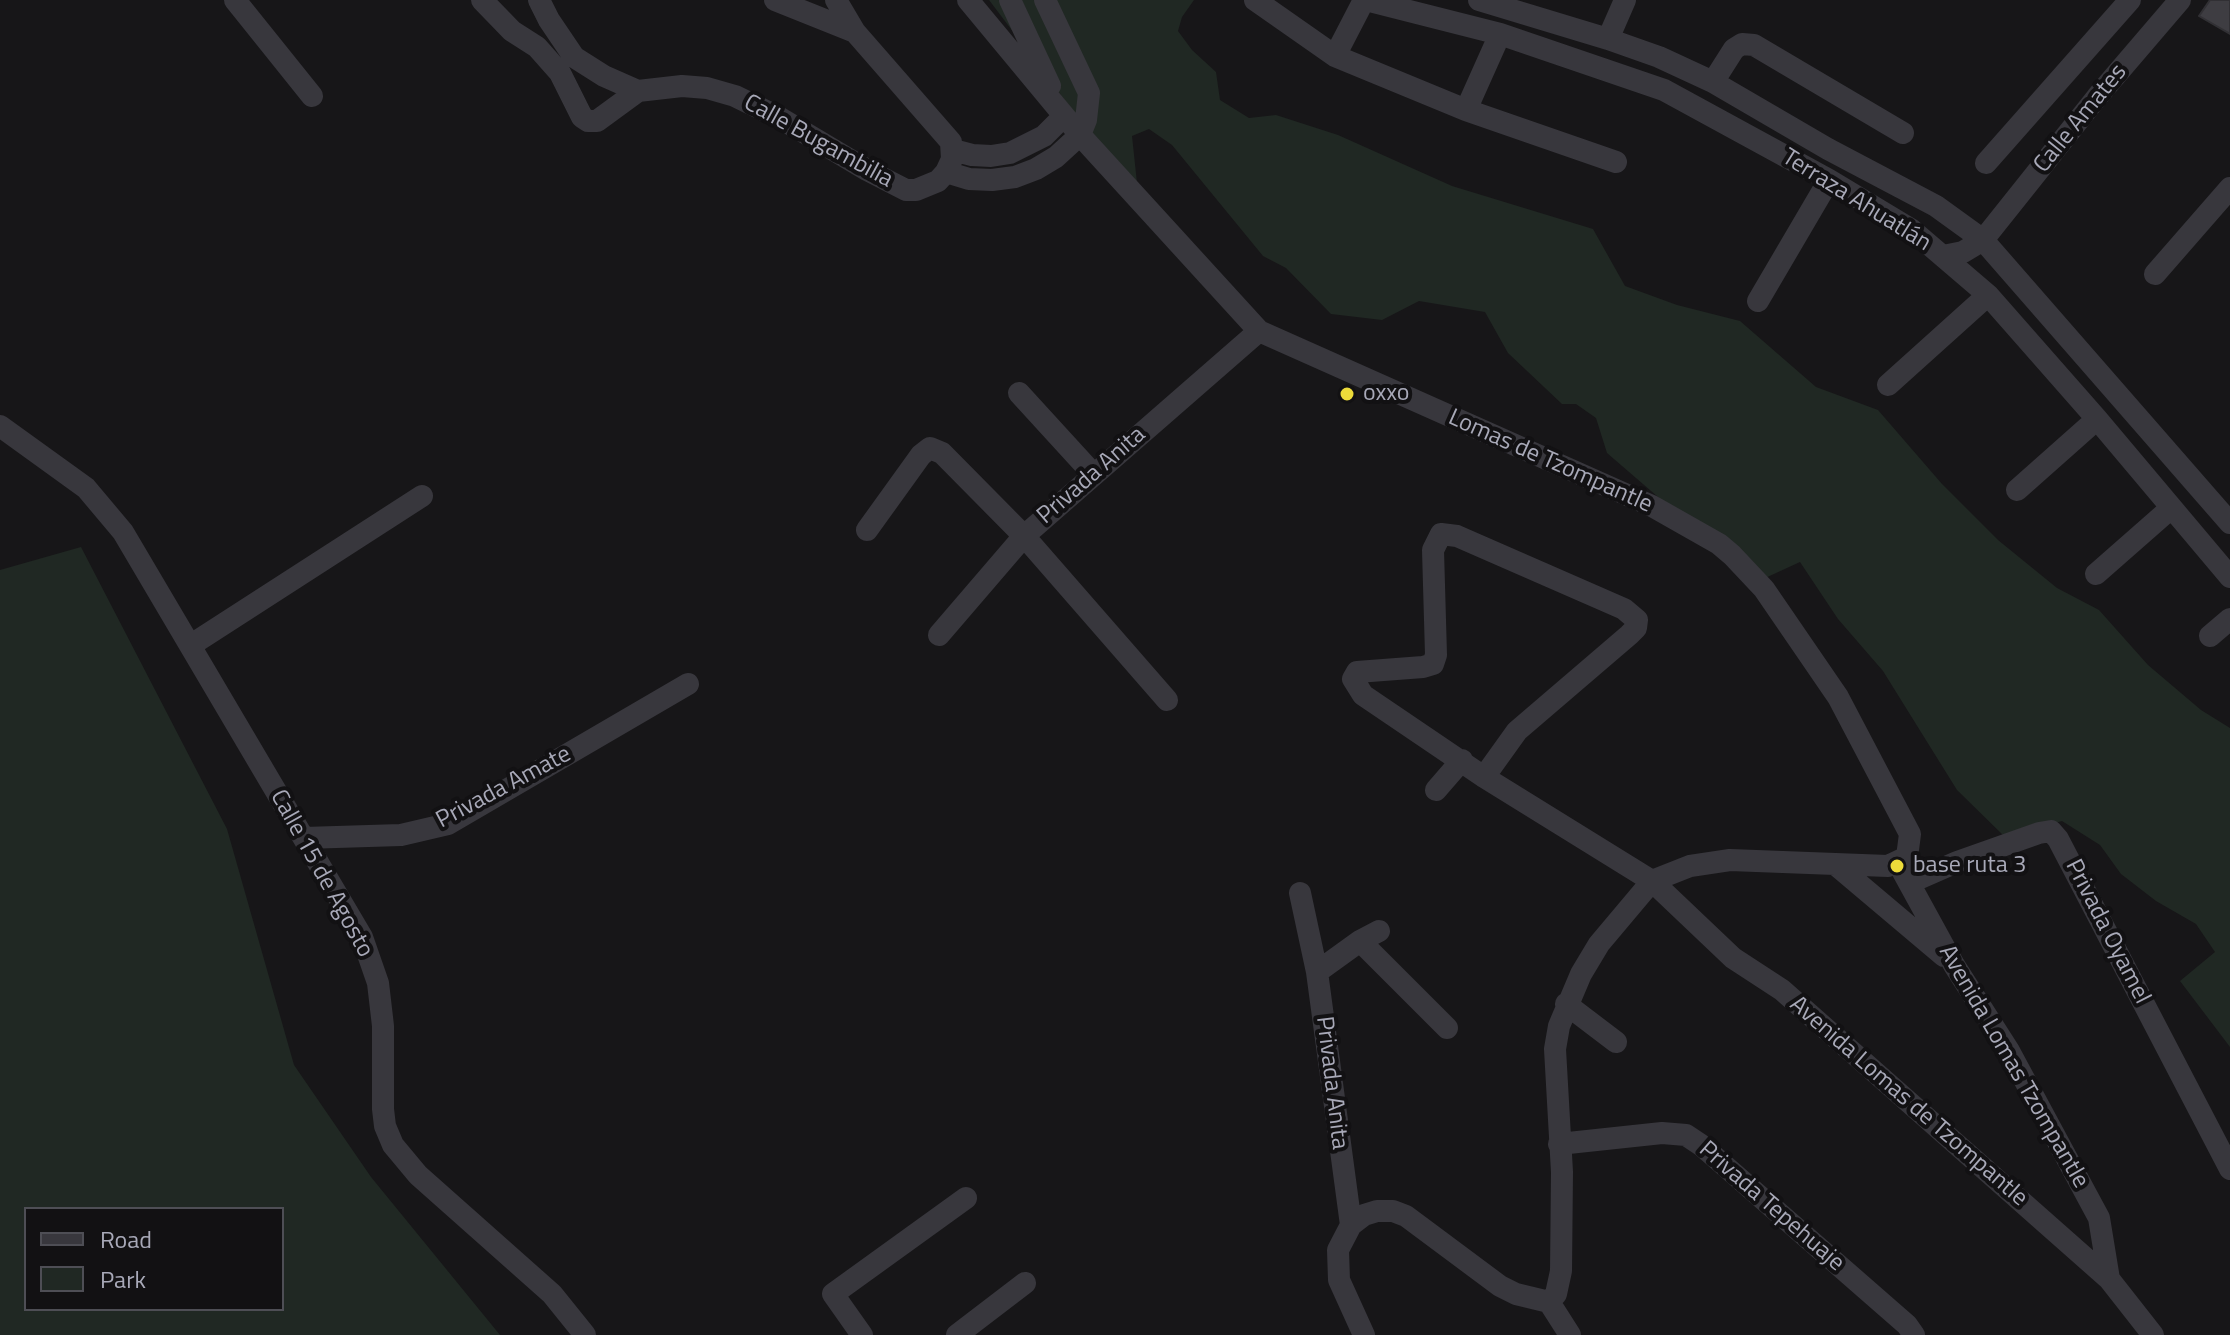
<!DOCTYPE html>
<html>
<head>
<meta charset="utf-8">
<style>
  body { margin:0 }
  #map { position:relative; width:2230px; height:1335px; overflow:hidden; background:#171618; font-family:"Titillium Web",sans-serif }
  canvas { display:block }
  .legend { position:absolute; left:24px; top:1207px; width:260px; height:104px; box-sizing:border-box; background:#121113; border:2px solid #4e4e55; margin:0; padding:10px 14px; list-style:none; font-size:24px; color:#a8a9b8 }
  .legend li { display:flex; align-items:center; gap:16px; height:40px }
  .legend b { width:40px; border:2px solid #4e4e55 }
</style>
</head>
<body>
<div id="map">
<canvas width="2230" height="1335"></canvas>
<ul class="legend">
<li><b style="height:10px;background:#38373d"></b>Road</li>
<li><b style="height:22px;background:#202823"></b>Park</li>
</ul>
</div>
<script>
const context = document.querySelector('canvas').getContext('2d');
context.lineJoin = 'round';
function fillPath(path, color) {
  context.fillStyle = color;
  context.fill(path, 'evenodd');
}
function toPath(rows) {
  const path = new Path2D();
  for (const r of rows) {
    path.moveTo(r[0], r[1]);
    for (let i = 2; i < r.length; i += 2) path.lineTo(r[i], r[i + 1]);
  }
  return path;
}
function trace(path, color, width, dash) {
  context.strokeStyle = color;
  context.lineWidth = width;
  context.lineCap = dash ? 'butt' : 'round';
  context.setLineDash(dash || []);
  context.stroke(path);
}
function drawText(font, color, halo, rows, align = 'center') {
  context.font = font + ' "Titillium Web",sans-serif';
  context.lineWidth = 8;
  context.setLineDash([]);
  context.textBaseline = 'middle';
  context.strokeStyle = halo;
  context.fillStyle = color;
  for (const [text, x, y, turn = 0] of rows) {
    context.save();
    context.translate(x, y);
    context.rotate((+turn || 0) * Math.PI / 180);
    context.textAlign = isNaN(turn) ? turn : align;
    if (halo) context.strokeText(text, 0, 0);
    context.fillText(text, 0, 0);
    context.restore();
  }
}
fillPath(toPath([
  [989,0,1194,0,1182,17,1178,31,1192,50,1216,72,1220,100,1249,118,1276,115,1338,135,1452,186,1593,229,1625,286,1677,305,1740,321,1816,387,1878,410,1942,484,1998,540,2057,588,2099,610,2148,665,2201,710,2230,728,2230,1047,2180,981,2215,952,2196,924,2156,901,2121,874,2100,845,2062,821,2005,837,1957,790,1883,671,1838,619,1800,562,1763,579,1665,503,1607,453,1596,418,1576,404,1562,404,1508,353,1485,312,1419,301,1382,320,1331,314,1286,268,1263,256,1172,145,1149,129,1132,136,1137,183,1108,157],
  [81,547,227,829,294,1065,371,1177,500,1335,0,1335,0,570],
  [282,1209,282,1309,26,1309,26,1209]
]), '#202823');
const building = toPath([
  [2210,0,2230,0,2230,34,2199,16,2210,0]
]);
fillPath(building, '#3e3d42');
trace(building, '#313034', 2);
trace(toPath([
  [235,0,312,96],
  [482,0,512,31,537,47,560,73,582,117,588,121,597,121,638,91,682,86,707,88,735,96,780,118,867,170,906,190,916,190,938,181,946,172,952,159,951,142,855,32,775,0],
  [539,0,549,20,574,57,604,76,638,91],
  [836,0,855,32],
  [968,0,1080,135,1259,331,1652,506,1719,544,1732,555,1764,589,1838,697,1910,834,1907,857,1888,866,1730,860,1690,866,1652,881,1599,944,1581,974,1559,1026,1555,1049,1562,1172,1561,1271,1556,1294,1549,1302,1516,1294,1500,1286,1406,1216,1393,1211,1377,1211,1364,1215,1351,1225,1338,1250,1339,1280,1364,1335],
  [1010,0,1050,86],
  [1255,0,1335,56,1466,110,1616,162],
  [1366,0,1500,34,1664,90,1829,180,1912,230,1988,295,2097,419,2230,577],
  [1479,0,1608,39,1659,57,1713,82,1828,149,1936,206,1983,240,2230,523],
  [1608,39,1625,0],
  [1335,56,1364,0],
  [1713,82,1734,49,1742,44,1754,45,1903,133],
  [1466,110,1500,34],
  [953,150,972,155,991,156,1010,153,1044,136,1064,116],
  [1986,163,2130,0],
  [946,172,969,179,992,180,1015,177,1036,169,1056,157,1080,135,1086,120,1089,93,1045,0],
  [1943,256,1963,252,1983,240,2097,97,2180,0],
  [2155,274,2230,188],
  [1758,301,1829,180],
  [1888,385,1988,295],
  [1019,393,1094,475],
  [0,426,86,488,123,532,362,937,378,983,383,1026,383,1109,385,1126,393,1145,418,1175,552,1294,585,1335],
  [2017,490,2097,419],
  [867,530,921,455,930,448,942,453,1024,536,1167,700],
  [2096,574,2170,509],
  [939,635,1024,536,1259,331],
  [2210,636,2230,619],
  [191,645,422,496],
  [1484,777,1517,731,1629,635,1636,628,1637,620,1624,609,1457,536,1441,534,1433,550,1436,655,1433,664,1423,667,1357,672,1353,679,1363,695,1484,777,1652,881,1733,958,1782,990,2109,1279,2153,1335],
  [1436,790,1462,760],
  [304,838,401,835,448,824,688,684],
  [1835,864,1944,956],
  [1903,872,1954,965,2009,1051,2099,1218,2109,1279],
  [1909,883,1957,862,2039,833,2051,831,2058,839,2230,1169],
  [1300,893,1317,972,1351,1225],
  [1360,941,1447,1028],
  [1317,972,1360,941,1379,931],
  [1566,1004,1616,1042],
  [1559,1144,1662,1133,1686,1135,1701,1145,1907,1325,1914,1335],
  [1549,1302,1570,1335],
  [862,1335,833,1294,966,1198],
  [957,1335,1025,1283]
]), '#38373d', 22);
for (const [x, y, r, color] of [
  [1347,394,8,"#ecdb3a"],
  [1897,866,8,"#ecdb3a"]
]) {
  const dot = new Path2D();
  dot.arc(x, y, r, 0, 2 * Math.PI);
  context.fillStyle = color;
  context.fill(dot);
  trace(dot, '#121113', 3);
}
drawText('24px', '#a8a9b8', '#121113', [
  ["Calle Amates",2081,119,-51],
  ["Calle Bugambilia",818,142,29],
  ["Terraza Ahuatlán",1856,201,32],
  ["Lomas de Tzompantle",1550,462,24],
  ["Privada Anita",1092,476,-41],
  ["Privada Amate",504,788,-28],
  ["Calle 15 de Agosto",321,874,61],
  ["Privada Oyamel",2107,932,63],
  ["Avenida Lomas Tzompantle",2013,1067,60],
  ["Privada Anita",1331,1083,83],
  ["Avenida Lomas de Tzompantle",1908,1102,41],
  ["Privada Tepehuaje",1771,1207,41]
]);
drawText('24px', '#a8a9b8', '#121113', [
  ["oxxo",1363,394],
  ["base ruta 3",1913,866]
], 'left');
</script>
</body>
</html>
